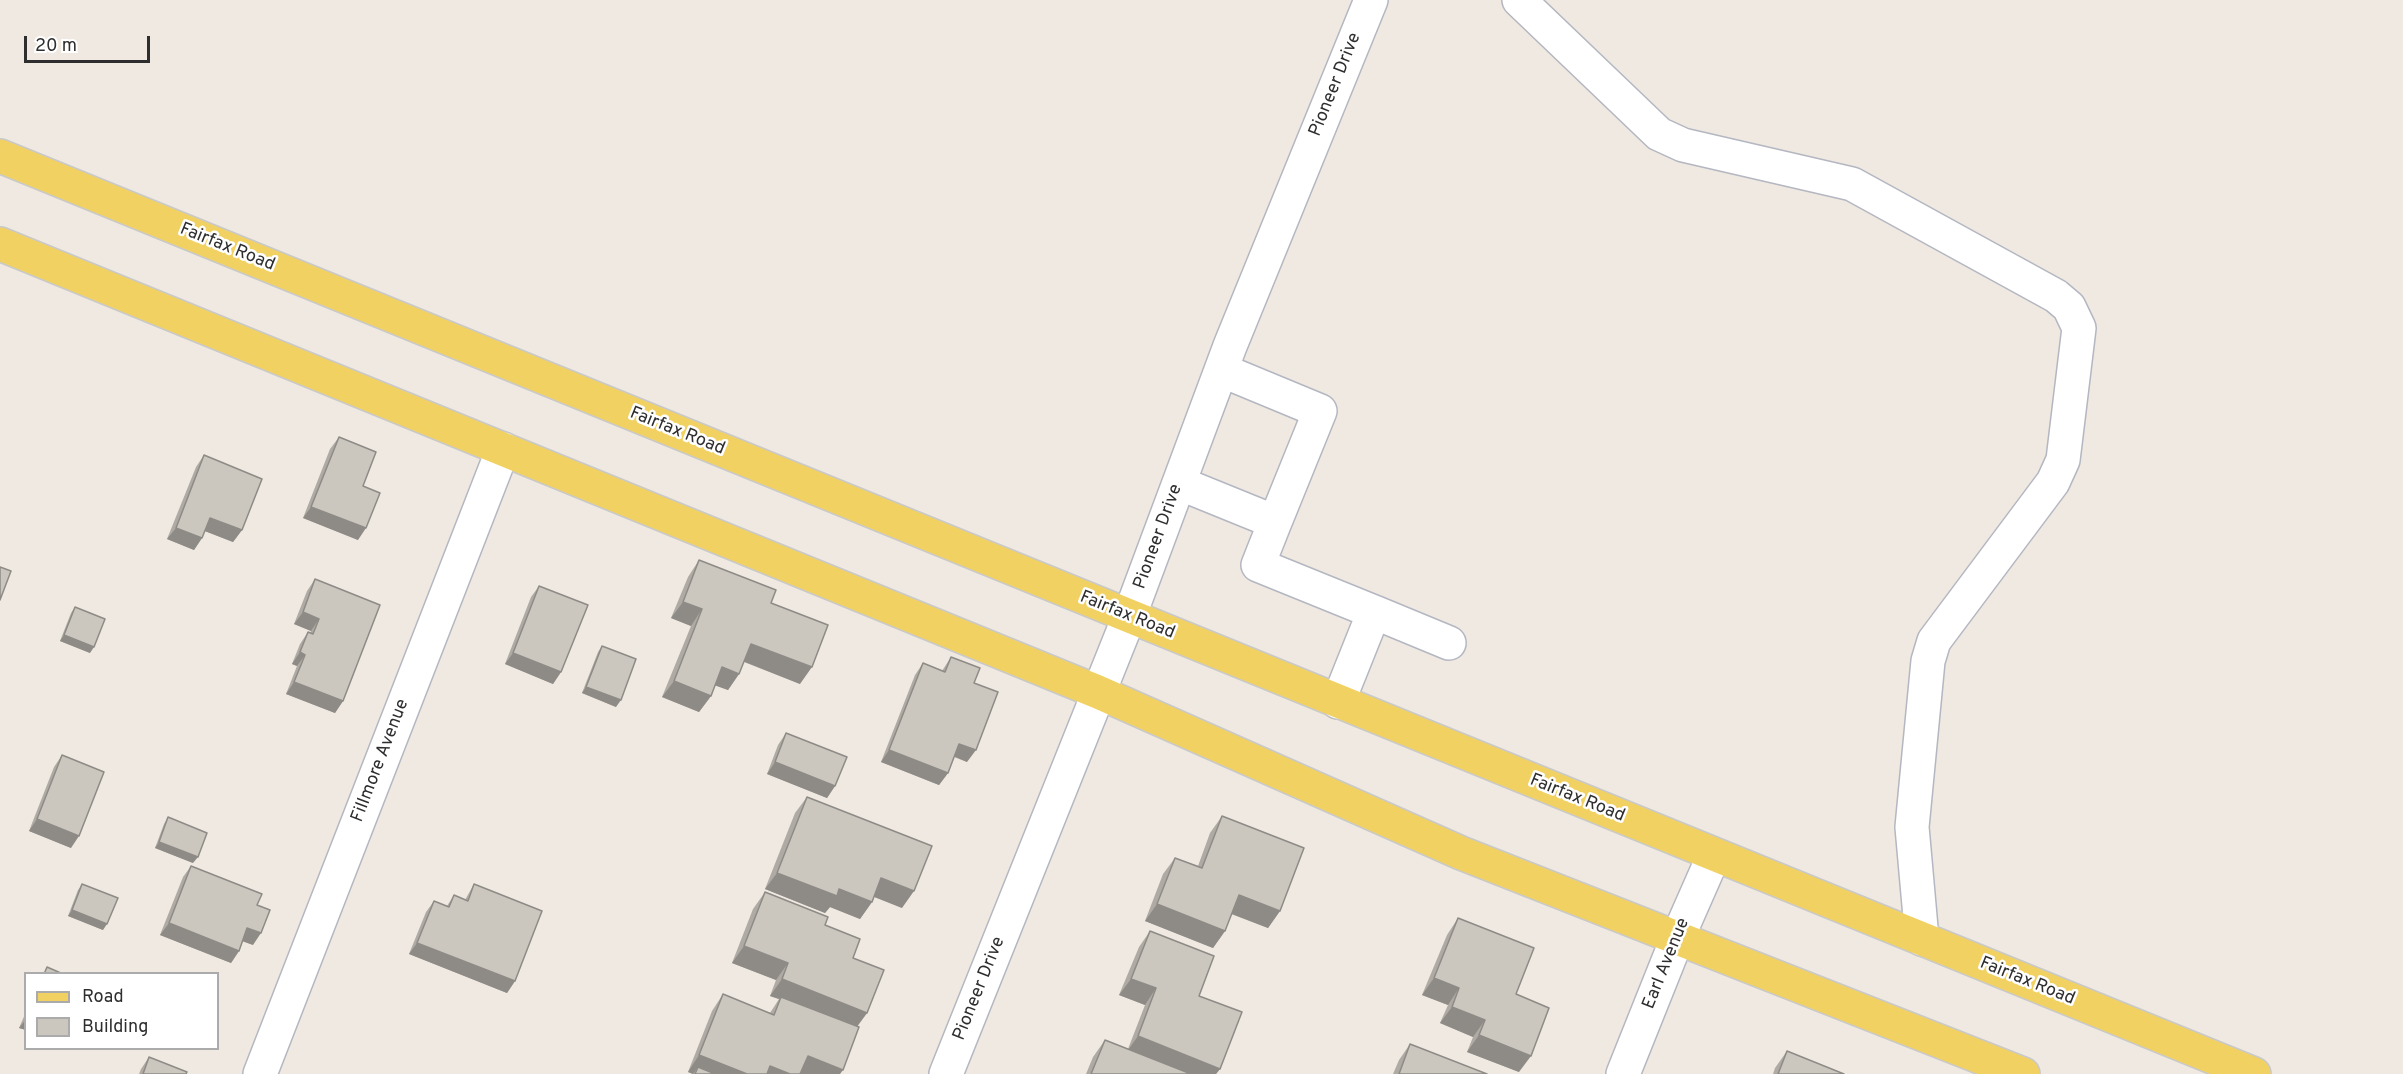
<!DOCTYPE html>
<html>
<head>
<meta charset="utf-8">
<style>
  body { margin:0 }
  #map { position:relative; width:2403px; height:1074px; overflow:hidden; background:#efe9e1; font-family:Overpass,sans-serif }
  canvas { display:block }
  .legend { position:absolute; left:24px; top:972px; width:195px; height:78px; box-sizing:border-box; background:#fff; border:2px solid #ababab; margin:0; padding:8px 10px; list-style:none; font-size:18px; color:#2e2e2e }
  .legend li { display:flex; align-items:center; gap:12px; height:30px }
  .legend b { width:30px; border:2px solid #ababab }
  .scale { position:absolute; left:24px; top:36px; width:126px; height:27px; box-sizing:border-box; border:3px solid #2e2e2e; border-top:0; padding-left:8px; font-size:18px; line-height:21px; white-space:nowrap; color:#2e2e2e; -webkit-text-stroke:4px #fff; paint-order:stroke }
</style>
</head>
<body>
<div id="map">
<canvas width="2403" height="1074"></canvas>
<ul class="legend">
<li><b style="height:8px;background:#f2d163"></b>Road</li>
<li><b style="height:16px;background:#cbc7bf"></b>Building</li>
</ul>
<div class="scale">20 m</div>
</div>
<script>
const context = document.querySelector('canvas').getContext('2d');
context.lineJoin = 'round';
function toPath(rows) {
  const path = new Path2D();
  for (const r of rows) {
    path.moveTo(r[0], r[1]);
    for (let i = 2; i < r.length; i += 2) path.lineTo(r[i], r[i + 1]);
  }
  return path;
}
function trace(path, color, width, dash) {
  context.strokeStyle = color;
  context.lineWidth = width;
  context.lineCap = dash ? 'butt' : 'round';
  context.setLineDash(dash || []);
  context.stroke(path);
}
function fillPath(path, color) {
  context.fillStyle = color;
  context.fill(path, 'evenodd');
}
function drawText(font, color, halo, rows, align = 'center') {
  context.font = font + ' Overpass,sans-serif';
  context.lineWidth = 5;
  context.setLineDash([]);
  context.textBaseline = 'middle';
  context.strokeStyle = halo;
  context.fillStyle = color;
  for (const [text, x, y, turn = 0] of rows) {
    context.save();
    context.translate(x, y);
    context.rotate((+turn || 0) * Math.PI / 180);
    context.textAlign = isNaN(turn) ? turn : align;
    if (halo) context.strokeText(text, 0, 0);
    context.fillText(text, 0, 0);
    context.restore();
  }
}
const minor = toPath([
  [1519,0,1659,134,1683,145,1852,184,2056,296,2069,307,2079,328,2063,460,2053,482,1934,641,1928,661,1912,827,1922,939],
  [1179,483,1275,522,1320,411,1221,370],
  [1275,522,1258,565,1374,612,1338,702],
  [1374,612,1449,643],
  [260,1074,503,449],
  [946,1074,1129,617,1230,346,1371,0],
  [1623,1074,1677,939,1714,855]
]);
const major = toPath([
  [0,156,2254,1074],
  [0,244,1098,692,1461,853,2023,1074]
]);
trace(minor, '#b4b7c1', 36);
trace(major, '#c9c9c9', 36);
trace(minor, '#fff', 33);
trace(major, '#f2d163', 33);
fillPath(toPath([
  [339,437,363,486,358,540,303,518,330,449],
  [204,455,242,530,233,542,205,531,202,538,194,550,167,539,196,467],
  [699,560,771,603,800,684,744,662,739,674,728,690,715,685,711,696,699,712,662,697,691,626,671,618,688,577],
  [315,579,343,701,335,713,286,694,297,666,292,664,300,644,308,632,310,633,311,631,294,624,307,591],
  [539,586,561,672,553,684,505,664,531,597],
  [75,607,90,653,60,641,71,613],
  [602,646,616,707,582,693,598,652],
  [951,657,974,683,967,762,954,757,948,773,939,785,881,762,915,675,923,663,942,671],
  [786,733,835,786,827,798,767,774,778,745],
  [62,755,71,848,29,831,54,767],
  [807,797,902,908,874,896,872,902,860,919,830,907,825,913,765,889,795,813],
  [1222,816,1280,911,1268,928,1231,914,1225,931,1213,948,1145,921,1163,874,1175,858,1198,866,1210,833],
  [168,817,193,863,155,848,164,824],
  [191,866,253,945,243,941,239,951,231,963,160,935,183,877],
  [82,884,103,930,68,916,78,890],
  [474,884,515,981,507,993,409,954,426,912,434,901,447,906,454,895,465,900],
  [765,892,825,925,853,958,867,1013,857,1027,840,1074,693,1074,688,1072,712,1011,723,994,770,1013,779,999,770,996,776,980,732,963,753,909],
  [1458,918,1516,994,1519,1072,1467,1052,1473,1037,1440,1023,1448,1005,1422,995,1447,935],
  [1150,931,1199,996,1220,1069,1216,1074,1086,1074,1093,1057,1105,1040,1128,1049,1145,1005,1119,995,1139,947],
  [26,1012,26,1030,19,1028],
  [1410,1044,1487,1074,1393,1074,1399,1060],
  [1787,1051,1844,1074,1773,1074,1775,1068],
  [149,1057,186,1074,139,1074,141,1069]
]), '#afaba4');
fillPath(toPath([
  [311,507,366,528,358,540,303,518],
  [210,518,242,530,233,542,202,530],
  [176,528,202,538,194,550,167,539],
  [683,602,702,609,691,626,671,618],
  [303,612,319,619,311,631,294,624],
  [64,635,94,647,90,653,60,641],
  [751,644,812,667,800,684,740,660],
  [300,652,305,655,297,666,292,664],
  [513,653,561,672,553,684,505,664],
  [722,667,739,674,728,690,711,684],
  [674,681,711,696,699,712,662,697],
  [294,682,343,701,335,713,286,694],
  [586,687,621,700,616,707,582,693],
  [959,744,976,750,967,762,951,755],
  [889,750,948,773,939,785,881,762],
  [775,762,835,786,827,798,767,774],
  [37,819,79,836,71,848,29,831],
  [159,842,198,857,193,863,155,848],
  [777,873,839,889,872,902,860,919,830,907,825,913,765,889],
  [881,878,914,891,902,908,869,895],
  [1239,895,1280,911,1268,928,1227,912],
  [1157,904,1225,931,1213,948,1145,921],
  [72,910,107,924,103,930,68,916],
  [169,923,239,951,231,963,160,935],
  [247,928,261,933,253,945,239,940],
  [417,943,515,981,507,993,409,954],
  [744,946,788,963,776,980,732,963],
  [1434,978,1459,988,1448,1005,1422,995],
  [782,979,867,1013,855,1029,781,997,779,999,770,996],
  [1131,979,1156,988,1145,1005,1119,995],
  [1452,1007,1485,1020,1473,1037,1440,1023],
  [26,1019,26,1030,19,1028],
  [1479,1035,1531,1056,1519,1072,1467,1052],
  [1138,1036,1220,1069,1216,1074,1179,1074,1126,1053],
  [699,1055,747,1074,695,1074,698,1067,693,1074,688,1072],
  [808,1056,843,1070,840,1074,800,1074],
  [770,1066,790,1074,765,1074]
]), '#8e8b86');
const building = toPath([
  [339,437,376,452,363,486,380,493,366,528,311,507,339,437],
  [204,455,262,479,242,530,210,518,202,538,176,528,204,455],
  [699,560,776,590,771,603,828,625,812,667,751,644,739,674,722,667,711,696,674,681,702,609,683,602,699,560],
  [0,567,11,571,0,600,0,567],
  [315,579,380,605,343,701,294,682,305,655,300,652,308,632,313,634,319,619,303,612,315,579],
  [539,586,588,605,561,672,513,653,539,586],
  [75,607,105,619,94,647,64,635,75,607],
  [602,646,636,659,621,700,586,687,602,646],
  [951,657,980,668,974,683,998,692,976,750,959,744,948,773,889,750,923,663,945,672,951,657],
  [786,733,847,757,835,786,775,762,786,733],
  [62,755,104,772,79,836,37,819,62,755],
  [807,797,932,846,914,891,881,878,872,902,839,889,837,896,777,873,807,797],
  [1222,816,1304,848,1280,911,1239,895,1225,931,1157,904,1175,858,1202,868,1222,816],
  [168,817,207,833,198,857,159,842,168,817],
  [191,866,262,894,257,905,270,910,261,933,247,928,239,951,169,923,191,866],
  [82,884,118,898,107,924,72,910,82,884],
  [474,884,542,911,515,981,417,943,434,901,449,907,454,895,468,901,474,884],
  [765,892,828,917,825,925,860,939,853,958,884,970,867,1013,782,979,788,963,744,946,765,892],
  [1458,918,1534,948,1516,994,1549,1008,1531,1056,1479,1035,1485,1020,1452,1007,1459,988,1434,978,1458,918],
  [1150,931,1214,956,1199,996,1242,1012,1220,1069,1138,1036,1156,988,1131,979,1150,931],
  [47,967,63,974,44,974,47,967],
  [723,994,774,1015,781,997,859,1027,843,1070,808,1056,800,1074,790,1074,770,1066,767,1074,747,1074,699,1055,723,994],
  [1105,1040,1191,1074,1091,1074,1105,1040],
  [1410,1044,1487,1074,1399,1074,1410,1044],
  [1787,1051,1844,1074,1778,1074,1787,1051],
  [149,1057,187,1072,186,1074,143,1074,149,1057],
  [698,1067,715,1074,695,1074,698,1067]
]);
fillPath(building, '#cbc7bf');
trace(building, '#8e8b86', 1.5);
drawText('18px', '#2e2e2e', '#fff', [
  ["Pioneer Drive",1336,85,-68],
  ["Fairfax Road",227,248,22],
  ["Fairfax Road",677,432,22],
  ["Pioneer Drive",1159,537,-70],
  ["Fairfax Road",1127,616,22],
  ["Fillmore Avenue",381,761,-69],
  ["Fairfax Road",1577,799,22],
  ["Earl Avenue",1667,964,-68],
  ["Fairfax Road",2027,982,22],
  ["Pioneer Drive",980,989,-68]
]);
</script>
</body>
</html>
